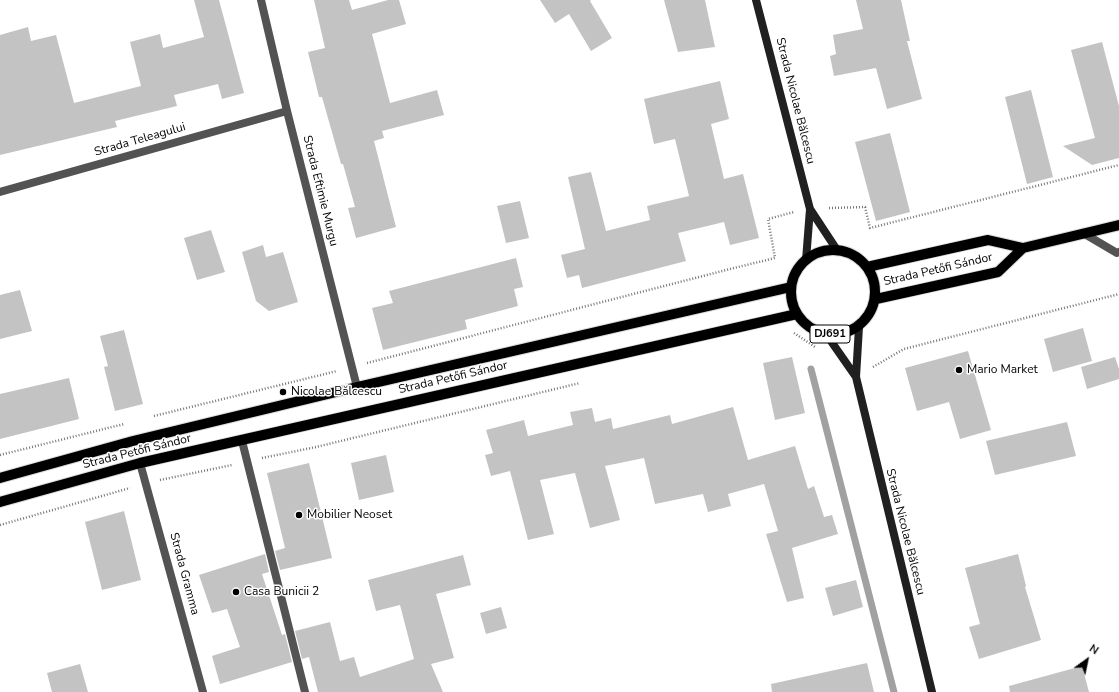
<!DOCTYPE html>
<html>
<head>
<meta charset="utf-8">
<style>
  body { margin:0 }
  #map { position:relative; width:1119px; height:692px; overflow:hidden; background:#fff; font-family:"Nunito Sans",sans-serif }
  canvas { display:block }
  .north { position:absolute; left:1067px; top:640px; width:40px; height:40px; -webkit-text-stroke:3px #fff; paint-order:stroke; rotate:33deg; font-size:11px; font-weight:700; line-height:16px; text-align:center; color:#000 }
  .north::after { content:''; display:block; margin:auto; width:14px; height:18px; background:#000; clip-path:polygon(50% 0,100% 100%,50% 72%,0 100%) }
</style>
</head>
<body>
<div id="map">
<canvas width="1119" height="692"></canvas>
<div class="north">N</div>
</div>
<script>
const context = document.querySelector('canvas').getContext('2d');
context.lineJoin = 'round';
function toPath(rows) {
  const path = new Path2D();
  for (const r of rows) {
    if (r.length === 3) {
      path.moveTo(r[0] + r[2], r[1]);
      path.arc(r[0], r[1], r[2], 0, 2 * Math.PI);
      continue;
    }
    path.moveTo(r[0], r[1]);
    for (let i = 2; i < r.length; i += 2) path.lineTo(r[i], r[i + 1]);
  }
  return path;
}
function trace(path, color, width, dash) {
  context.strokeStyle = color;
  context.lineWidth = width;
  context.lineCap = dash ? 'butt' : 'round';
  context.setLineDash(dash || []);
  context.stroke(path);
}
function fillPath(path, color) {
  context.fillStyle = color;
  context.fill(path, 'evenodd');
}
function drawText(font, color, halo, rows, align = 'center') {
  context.font = font + ' "Nunito Sans",sans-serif';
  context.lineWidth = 3;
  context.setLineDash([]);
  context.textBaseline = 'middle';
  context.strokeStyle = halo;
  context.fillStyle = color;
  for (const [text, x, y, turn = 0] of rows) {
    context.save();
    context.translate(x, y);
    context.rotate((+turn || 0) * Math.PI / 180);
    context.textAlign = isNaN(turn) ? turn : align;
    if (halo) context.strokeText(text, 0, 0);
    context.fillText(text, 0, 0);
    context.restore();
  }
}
trace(toPath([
  [811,369,894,692]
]), '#a1a1a1', 7);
fillPath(toPath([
  [194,0,219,0,244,93,222,99,218,84,174,95,177,106,115,121,117,127,0,155,0,35,28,27,31,41,56,35,74,103,141,86,130,42,160,34,163,48,204,37],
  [314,0,349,0,352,10,388,0,399,0,406,24,372,34,390,103,437,90,444,115,382,131,384,138,374,141,396,227,356,238,348,208,355,207,343,164,341,164,322,97,319,97,308,52,325,48],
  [540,0,591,0,590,1,612,38,591,51,569,14,555,23],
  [664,0,705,0,715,47,678,52],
  [856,0,901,0,910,41,907,41,922,99,887,109,876,68,834,76,830,56,836,54,833,35,863,29],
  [1102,42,1119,106,1119,158,1092,165,1063,146,1095,138,1071,50],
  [720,81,729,119,711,124,724,179,743,174,759,238,730,245,724,222,678,233,686,261,582,288,579,275,567,278,561,255,585,249,568,177,591,172,606,231,650,220,647,206,689,196,675,139,654,144,644,99],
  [1031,90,1053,177,1027,184,1005,97],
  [890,133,910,212,876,221,855,142],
  [520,201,529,238,506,243,497,206],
  [211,230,225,272,197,280,184,238],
  [263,245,266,257,283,252,298,302,269,311,256,301,242,252],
  [516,258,523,287,514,289,518,306,465,320,467,329,383,350,372,308,393,303,389,291],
  [20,290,32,331,0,339,0,295],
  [1083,328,1092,361,1053,372,1044,339],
  [124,330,143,404,115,411,104,367,108,366,100,336],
  [968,351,991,430,960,439,949,402,917,411,905,368],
  [792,357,805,413,775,420,763,363],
  [1115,357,1119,369,1119,379,1087,389,1081,367],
  [69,378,79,419,0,439,0,394],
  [733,407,748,460,795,446,808,489,814,486,824,517,832,515,838,534,792,548,804,598,787,602,766,534,778,531,764,484,728,494,731,506,708,512,703,494,655,504,644,458,605,466,620,520,590,528,575,473,540,480,554,534,528,540,510,471,491,476,485,455,493,453,486,430,524,420,528,436,573,425,570,412,592,408,595,422,611,418,613,429,670,415,672,424],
  [1067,422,1076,456,995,475,986,441],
  [386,455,394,492,359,500,351,463],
  [309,463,332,558,280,570,275,551,285,548,267,473],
  [124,511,141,580,102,590,85,522],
  [265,554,269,572,262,574,282,635,285,634,292,662,220,684,212,656,240,647,227,609,212,613,199,575],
  [1018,554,1026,586,1025,587,1041,640,979,659,969,627,980,624,965,568],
  [463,555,471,585,436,594,454,658,431,664,443,692,318,692,309,657,302,659,295,631,330,622,340,661,354,657,360,677,414,659,400,605,376,611,368,580],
  [856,580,863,607,833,616,825,588],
  [501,607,507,628,486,634,480,613],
  [867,663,874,692,772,692,771,684],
  [80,664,88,692,52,692,47,673],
  [1082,666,1089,692,1010,692,1009,686]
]), '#c3c3c3');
const primary = toPath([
  [833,292,42],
  [867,267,988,240,1023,248,1119,225],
  [876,299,998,272,1023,248],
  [0,478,133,441,357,387,791,287],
  [0,502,140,463,797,314]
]);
trace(primary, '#dbdbdb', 12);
trace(toPath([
  [829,208,865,207,870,228,1119,165],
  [794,333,815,347],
  [367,363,726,270,775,258,768,219,794,212],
  [873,367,904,349,1119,294],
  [154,416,337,371],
  [0,455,124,424],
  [262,458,316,447,580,383],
  [160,480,232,465],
  [0,525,130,488]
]), '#757575', 2.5, [1, 2]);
trace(toPath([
  [1083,233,1117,253,1119,252],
  [242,441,305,692],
  [140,463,203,692]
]), '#535353', 8);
trace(toPath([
  [261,0,287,111,357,387],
  [0,192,287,111]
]), '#535353', 8);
trace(toPath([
  [756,0,810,209,837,250],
  [806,260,810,209],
  [859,327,856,377,932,692],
  [826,334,856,377]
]), '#202020', 8);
trace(primary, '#000', 10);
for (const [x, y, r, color] of [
  [959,370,4,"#000"],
  [283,392,4,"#000"],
  [299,515,4,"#000"],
  [236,592,4,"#000"]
]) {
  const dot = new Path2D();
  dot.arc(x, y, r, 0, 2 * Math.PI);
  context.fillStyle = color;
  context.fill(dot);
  trace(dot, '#fff', 1.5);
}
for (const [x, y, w] of [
  [830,334,40]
]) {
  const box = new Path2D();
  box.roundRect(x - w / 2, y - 9, w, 18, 3);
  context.fillStyle = '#fff';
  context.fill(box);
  trace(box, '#000', 1);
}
drawText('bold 11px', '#000', null, [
  ["DJ691",830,334]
]);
drawText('12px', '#000', '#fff', [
  ["Strada Nicolae Bălcescu",795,101,76],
  ["Strada Teleagului",140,140,-16],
  ["Strada Eftimie Murgu",320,191,76],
  ["Strada Petőfi Sándor",938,270,-13],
  ["Strada Petőfi Sándor",453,378,-13],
  ["Strada Petőfi Sándor",137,452,-14],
  ["Strada Nicolae Bălcescu",905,532,76],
  ["Strada Gramma",184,574,75]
]);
drawText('12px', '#000', '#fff', [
  ["Mario Market",967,370],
  ["Nicolae Bălcescu",291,392],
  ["Mobilier Neoset",307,515],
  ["Casa Bunicii 2",244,592]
], 'left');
</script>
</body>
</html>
